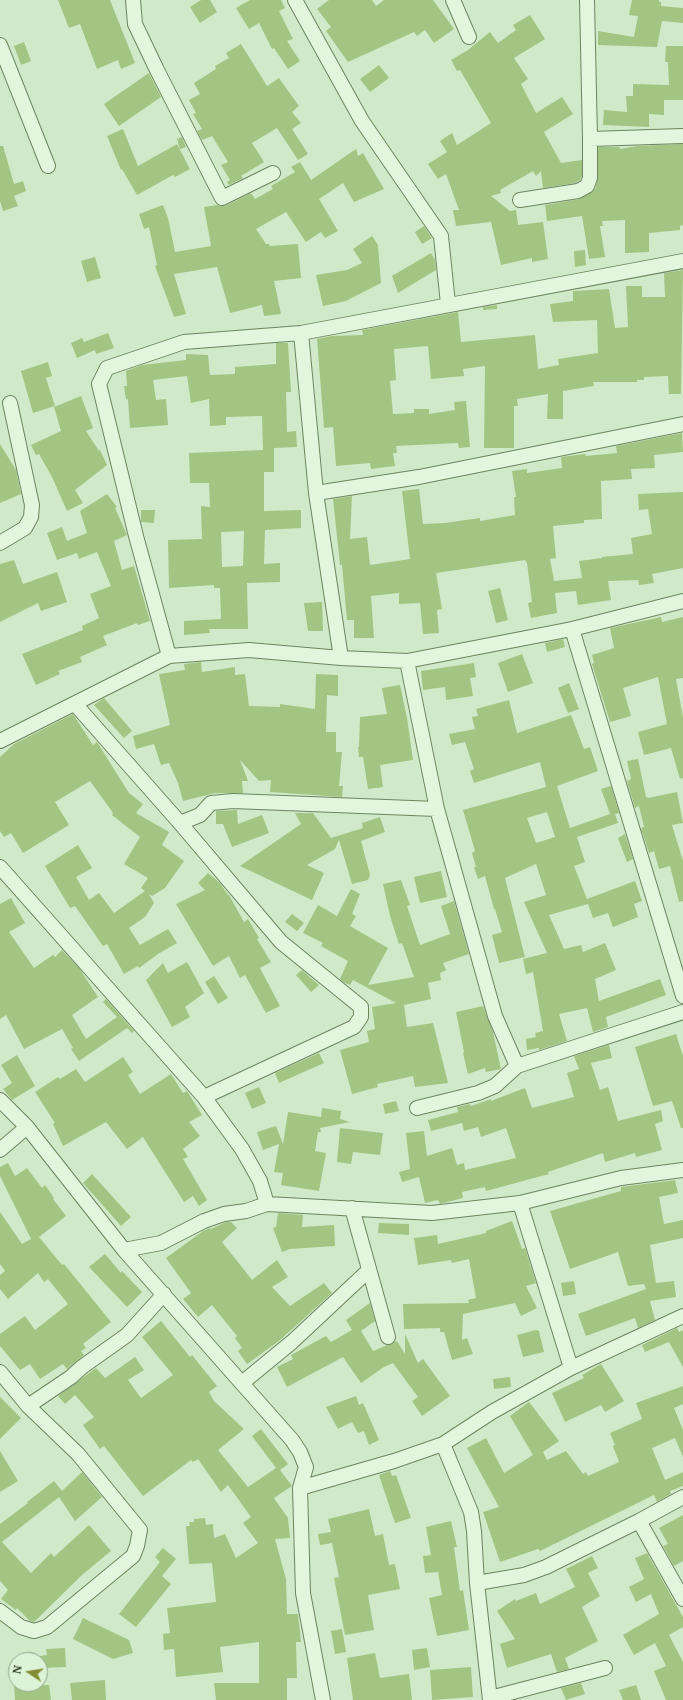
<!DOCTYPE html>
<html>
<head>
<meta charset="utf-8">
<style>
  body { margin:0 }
  #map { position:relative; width:683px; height:1700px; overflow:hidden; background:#d0eac9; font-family:"Noto Serif",serif }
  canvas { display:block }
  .north { position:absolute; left:8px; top:1652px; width:40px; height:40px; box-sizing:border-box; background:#ddf3d8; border:1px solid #95a88f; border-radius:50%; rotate:282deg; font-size:11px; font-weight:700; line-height:16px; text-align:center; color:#2a3721 }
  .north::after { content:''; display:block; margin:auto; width:14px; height:18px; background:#858e35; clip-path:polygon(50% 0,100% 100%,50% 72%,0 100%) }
</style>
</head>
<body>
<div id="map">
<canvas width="683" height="1700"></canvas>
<div class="north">N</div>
</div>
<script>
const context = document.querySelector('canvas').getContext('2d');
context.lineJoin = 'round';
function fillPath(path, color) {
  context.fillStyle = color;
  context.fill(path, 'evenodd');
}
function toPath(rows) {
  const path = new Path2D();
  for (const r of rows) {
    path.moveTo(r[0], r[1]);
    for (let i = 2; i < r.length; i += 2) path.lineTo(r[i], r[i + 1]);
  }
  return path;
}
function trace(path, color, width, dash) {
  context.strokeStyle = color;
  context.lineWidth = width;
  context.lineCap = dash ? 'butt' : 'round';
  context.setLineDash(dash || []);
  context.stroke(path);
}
fillPath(toPath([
  [58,0,110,0,135,63,121,69,118,60,97,69,80,24,69,28],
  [201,0,210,0,217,12,200,23,190,7],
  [250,0,281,0,285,8,279,11,293,39,287,41,300,61,288,69,274,48,272,49,259,23,249,29,236,8],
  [329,0,372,0,376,6,384,0,433,0,454,29,434,43,425,30,417,36,414,32,348,62,326,31,331,27,317,9],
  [632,0,659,0,659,2,661,2,661,6,683,8,683,23,662,21,657,47,598,45,598,31,634,37,638,16,629,15],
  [530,15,545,39,514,58,528,79,521,84,536,113,562,97,573,114,544,132,561,163,582,160,582,176,580,180,575,183,543,188,541,171,536,176,533,171,500,190,501,193,491,196,510,211,516,210,518,225,543,222,548,259,532,262,532,258,501,265,491,222,456,226,453,210,459,210,446,174,438,179,428,164,447,152,440,141,452,133,457,145,491,123,460,70,457,71,451,60,468,50,490,32,498,43,516,30,513,25],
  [24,42,31,61,21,65,14,46],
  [241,44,267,86,279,78,299,106,292,112,301,123,292,129,308,154,298,160,277,128,252,143,264,162,241,176,243,178,229,185,227,182,230,180,221,165,228,162,212,136,202,140,197,131,202,129,193,114,196,113,189,100,200,94,194,83,216,69,215,66,229,58,226,53],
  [666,46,683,46,683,100,664,100,664,115,649,114,649,127,603,125,604,110,627,112,626,96,633,96,633,84,669,85,668,62,665,62],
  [379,65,389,78,370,92,360,79],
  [149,73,161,97,119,126,104,104],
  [123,129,138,166,177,144,190,169,175,177,173,175,137,195,122,169,121,170,107,136],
  [182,137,186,147,180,149,177,139],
  [683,144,683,225,680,226,680,230,649,233,649,252,625,253,625,220,602,221,603,226,600,226,605,257,589,259,582,216,547,221,545,205,580,199,595,189,598,178,598,147,620,147,620,149,637,146],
  [0,146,3,146,14,184,23,181,26,191,14,196,18,206,3,211,0,201],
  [356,149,358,156,363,153,384,189,354,202,343,183,319,199,338,231,325,238,321,232,306,242,286,212,256,229,266,244,269,244,270,246,298,244,301,278,274,281,281,314,264,316,262,305,230,313,217,267,174,274,186,314,174,317,155,266,157,265,149,227,144,229,139,214,163,205,168,218,175,252,211,246,204,207,217,205,225,206,251,193,255,199,273,189,271,186,295,172,291,167,300,162,311,180],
  [424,226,432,238,422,244,415,232],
  [372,236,378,245,381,283,346,301,323,306,316,275,347,270,362,263,353,249],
  [585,250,586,265,575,267,574,251],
  [431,253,435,260,436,270,398,293,392,276],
  [95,257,101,278,87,282,81,261],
  [683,270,681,394,669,394,668,376,644,377,644,380,637,380,637,382,593,382,594,386,563,391,563,419,547,419,548,394,517,399,518,406,514,406,514,448,484,448,485,366,463,369,464,376,431,379,428,346,394,349,396,380,390,381,393,414,414,413,414,409,429,409,429,414,455,410,454,402,466,401,470,447,459,448,458,443,396,446,397,453,393,453,395,466,371,469,370,463,336,466,333,427,324,428,317,339,332,336,363,335,362,330,458,312,461,342,535,335,538,369,559,365,558,359,598,353,597,320,553,322,550,304,573,301,573,291,609,289,615,328,628,327,626,286,642,286,642,297,665,297,664,273],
  [497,305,497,309,483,310,483,307],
  [108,333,114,348,96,354,95,350,77,358,71,343,82,338,84,342],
  [276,343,288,343,291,392,286,392,287,432,296,431,297,447,274,448,274,472,264,472,264,511,301,510,301,528,265,530,264,564,280,563,280,582,247,583,248,629,209,629,210,633,184,635,184,621,221,619,220,588,214,588,214,585,169,588,168,540,202,539,201,506,210,507,209,483,190,483,189,453,263,450,262,416,226,417,226,425,210,426,209,399,191,403,187,376,153,380,156,400,166,399,168,425,130,428,128,399,126,400,124,386,127,386,126,371,142,365,186,360,186,354,208,355,210,375,235,374,235,367,276,364],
  [244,531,243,566,222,567,221,532],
  [48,362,52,376,46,378,55,406,33,413,21,371],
  [81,396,93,428,86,431,99,451,100,450,107,465,75,490,83,503,67,511,52,477,39,454,36,455,31,445,61,431,54,407],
  [682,433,683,452,654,455,655,468,631,469,632,479,601,481,602,519,584,520,584,523,553,526,556,558,550,559,554,581,582,578,579,561,602,558,602,557,633,554,631,538,652,534,648,509,639,510,638,494,683,492,683,568,652,574,654,583,639,585,638,580,608,581,611,600,578,605,576,591,555,593,557,613,531,618,528,603,532,602,527,563,525,560,436,573,442,609,437,610,439,633,423,634,420,603,399,604,399,593,371,596,374,638,354,638,354,620,347,620,342,565,340,565,333,499,352,496,350,539,367,537,370,565,410,559,402,491,419,489,423,524,445,523,480,518,480,521,515,515,514,497,516,497,512,471,527,469,527,473,562,468,561,457,585,454,586,456,617,453,616,446],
  [0,444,16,470,21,494,0,503],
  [107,494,117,507,115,508,127,535,114,541,122,570,134,566,150,621,138,625,137,623,103,636,107,645,80,657,82,662,58,671,60,674,36,685,22,654,83,630,82,626,99,618,90,594,111,586,97,552,79,559,77,553,57,560,47,533,62,527,67,541,87,533,80,511],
  [141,510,155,510,154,523,141,522],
  [14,560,23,584,57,572,67,602,41,611,38,603,0,622,0,564],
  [500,588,508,620,496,623,488,591],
  [322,602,323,631,308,631,304,603],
  [661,617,662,622,683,617,683,678,676,679,683,717,683,778,680,779,671,748,644,755,638,732,667,724,658,677,623,688,631,716,610,722,592,664,594,663,592,655,614,648,610,628],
  [563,639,565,647,547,652,545,643],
  [522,654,533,683,508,692,498,663],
  [201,662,202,672,235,667,235,675,245,674,249,706,280,707,280,704,315,709,316,674,338,675,338,696,327,695,326,732,336,732,336,752,342,752,339,786,343,786,342,797,270,792,271,780,259,781,240,760,248,781,242,781,243,793,215,793,183,801,178,783,169,763,161,765,154,744,136,749,133,736,170,725,159,674,185,670,184,664],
  [474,663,476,677,470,678,473,696,446,700,445,687,423,690,421,671],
  [569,683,579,709,568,713,558,688],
  [400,685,407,718,413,760,380,765,383,787,368,789,363,757,359,757,358,747,359,747,360,717,387,714,382,688],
  [104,698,132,731,124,738,94,705],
  [509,700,517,733,571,715,584,749,590,747,598,771,557,786,570,828,610,814,601,789,611,786,619,813,615,814,618,823,577,837,585,862,574,866,587,899,635,881,642,901,634,904,638,917,613,927,608,913,593,918,588,904,549,915,564,949,581,945,583,952,605,943,616,970,595,979,599,1001,660,979,666,995,606,1017,608,1027,593,1032,587,1008,559,1014,567,1041,539,1050,539,1048,527,1050,526,1039,536,1037,535,1033,543,1031,533,972,526,974,523,959,547,953,524,902,546,895,536,864,505,878,525,957,499,963,492,935,502,932,495,909,494,909,485,876,478,879,474,867,476,867,472,853,475,851,463,810,546,787,540,762,474,783,470,771,474,769,465,742,452,745,449,734,475,729,472,717,478,716,476,709],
  [547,812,555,837,536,843,527,818],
  [73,714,93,745,97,742,129,793,143,804,136,813,169,832,162,845,184,861,165,888,152,896,149,894,154,903,145,917,129,928,140,945,168,929,177,943,158,954,139,968,138,966,124,974,107,944,103,946,75,906,70,908,45,866,78,845,92,868,76,877,89,900,99,893,114,913,145,891,141,888,148,878,124,864,140,837,112,815,113,813,90,781,55,802,69,825,23,853,11,833,4,837,0,831,0,757,14,744],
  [638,759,646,797,648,798,677,792,683,823,672,825,683,861,683,901,679,902,670,866,659,869,654,851,649,853,641,828,644,827,639,806,635,808,627,781,631,779,627,761],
  [237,810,238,824,262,815,269,833,232,847,223,824,216,824,216,811],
  [295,813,313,813,331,838,363,828,362,823,380,817,385,832,361,841,370,875,368,880,352,884,339,840,335,849,307,865,324,873,312,900,240,866,301,824],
  [625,834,633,859,627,862,618,838],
  [441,871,447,897,420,903,414,877],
  [208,873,220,883,228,895,229,895,244,922,248,919,259,938,257,939,271,962,260,968,280,1006,266,1013,245,975,240,978,229,956,213,966,176,904,205,890,198,883],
  [401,880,410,905,407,906,420,945,450,934,441,906,454,901,469,954,443,963,446,970,440,973,441,980,428,983,431,999,404,1005,407,1027,433,1023,448,1083,415,1087,413,1076,377,1084,378,1087,352,1094,340,1050,369,1042,367,1031,375,1029,372,1007,396,1003,353,980,350,985,343,982,340,979,348,961,321,946,323,943,303,933,318,905,337,916,351,889,360,894,352,914,356,916,350,926,388,948,368,985,414,977,402,943,399,944,390,916,383,884],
  [11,898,25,923,9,932,34,968,53,955,55,957,62,950,79,968,98,997,72,1015,86,1039,117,1017,103,1002,106,999,134,1031,132,1033,127,1028,79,1061,71,1049,73,1048,62,1029,24,1049,6,1015,0,1019,0,904],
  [292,914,304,923,297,931,285,922],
  [187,962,204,993,185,1007,190,1017,172,1027,146,980,163,963,168,973],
  [302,970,319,985,311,992,296,975],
  [214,976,228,998,218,1004,205,982],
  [483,1006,493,1032,501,1069,486,1072,485,1068,468,1074,463,1053,464,1052,456,1012],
  [676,1034,683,1056,683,1128,681,1128,672,1101,653,1106,635,1047],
  [609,1045,612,1058,591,1063,600,1090,608,1087,618,1121,661,1110,663,1121,655,1124,662,1150,636,1157,635,1153,605,1162,603,1153,548,1172,549,1174,486,1191,485,1187,462,1192,463,1198,440,1204,438,1200,425,1203,419,1177,402,1182,399,1172,410,1169,406,1133,424,1131,427,1156,452,1148,457,1165,464,1163,465,1170,516,1158,506,1128,481,1137,478,1127,464,1131,462,1123,431,1131,428,1120,458,1112,457,1107,470,1104,471,1106,491,1099,491,1101,525,1088,532,1108,574,1097,567,1073,579,1069,574,1056],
  [319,1053,324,1063,279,1083,275,1073],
  [17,1055,35,1086,12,1100,3,1089,12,1083,1,1065],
  [123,1057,133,1072,128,1075,140,1094,171,1074,183,1093,187,1091,202,1115,189,1122,200,1136,183,1149,188,1157,183,1159,207,1200,199,1206,193,1196,184,1202,143,1137,127,1149,106,1122,63,1146,53,1124,55,1123,35,1092,58,1077,60,1079,76,1069,85,1082],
  [259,1087,266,1103,252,1109,245,1093],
  [396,1101,399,1111,385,1114,383,1104],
  [322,1108,341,1111,340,1119,350,1122,320,1128,321,1132,318,1132,315,1151,326,1153,319,1191,281,1185,283,1173,274,1172,279,1144,263,1150,257,1132,276,1126,283,1144,288,1112,321,1117],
  [340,1128,383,1133,380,1155,353,1152,351,1164,337,1162],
  [8,1163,15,1176,27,1168,42,1188,45,1185,54,1198,53,1199,66,1216,39,1237,62,1265,64,1264,111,1322,83,1344,86,1348,81,1351,84,1355,67,1369,63,1364,40,1379,30,1364,20,1370,0,1346,0,1334,25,1316,35,1330,68,1304,48,1279,44,1282,38,1273,8,1299,0,1289,0,1275,5,1271,0,1264,0,1212,22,1244,31,1239,0,1176,0,1167],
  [92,1174,131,1217,121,1226,83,1183],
  [675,1180,678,1193,659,1197,664,1224,683,1220,683,1238,650,1245,656,1283,674,1281,676,1297,650,1301,655,1320,638,1328,635,1318,586,1336,578,1314,646,1289,644,1284,628,1286,618,1252,570,1269,550,1211,621,1191,621,1187],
  [278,1213,303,1215,302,1227,334,1225,335,1246,290,1249,282,1252,273,1228,276,1227],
  [512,1221,522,1249,525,1248,536,1283,526,1286,537,1308,521,1316,515,1303,463,1314,462,1340,467,1338,473,1354,452,1360,444,1332,440,1332,440,1328,404,1329,403,1304,469,1303,468,1300,476,1298,469,1259,452,1263,451,1260,418,1265,414,1238,437,1235,438,1244,486,1233,486,1231],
  [226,1222,231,1222,237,1228,222,1242,252,1280,277,1260,288,1277,272,1287,290,1306,324,1283,332,1293,279,1341,247,1364,238,1351,242,1348,235,1338,237,1336,212,1305,198,1317,183,1299,191,1293,166,1258,203,1231,210,1228,211,1229],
  [379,1223,409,1224,409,1235,378,1233],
  [105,1254,121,1273,122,1271,142,1292,127,1307,89,1267],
  [574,1281,576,1294,563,1296,561,1283],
  [370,1303,375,1321,361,1331,373,1351,397,1341,405,1354,405,1334,418,1363,423,1359,450,1396,422,1416,412,1401,418,1397,393,1363,384,1367,361,1383,343,1357,287,1387,277,1367,293,1359,291,1355,326,1336,331,1342,352,1330,346,1320],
  [161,1321,190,1357,192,1355,217,1386,209,1392,214,1401,244,1429,218,1450,248,1487,276,1468,252,1436,261,1429,288,1464,280,1470,292,1486,274,1498,288,1518,290,1538,275,1539,286,1579,287,1614,298,1614,301,1642,296,1642,297,1678,287,1678,287,1700,216,1700,214,1683,259,1683,259,1642,220,1647,223,1672,176,1677,174,1649,164,1650,163,1634,170,1633,167,1608,216,1602,212,1563,189,1564,186,1526,190,1526,189,1522,194,1522,194,1519,205,1518,206,1525,213,1524,214,1538,225,1534,236,1558,258,1543,243,1523,251,1517,228,1485,221,1492,198,1459,193,1462,191,1460,143,1496,104,1446,100,1449,83,1425,94,1417,75,1395,65,1404,58,1396,96,1368,105,1378,135,1357,144,1370,128,1380,141,1398,173,1375,142,1337],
  [677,1328,679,1332,683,1330,683,1367,669,1342,645,1352,642,1345],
  [536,1330,539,1331,544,1352,523,1357,517,1335],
  [601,1364,624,1401,605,1412,601,1405,565,1422,552,1393,584,1378,582,1375],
  [510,1377,511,1387,494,1389,493,1379],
  [683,1386,683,1404,674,1408,683,1430,683,1457,675,1438,652,1448,665,1480,683,1472,683,1486,670,1491,671,1494,657,1502,654,1495,540,1551,538,1549,500,1562,483,1512,499,1507,467,1448,486,1438,504,1473,533,1455,510,1416,529,1402,559,1441,543,1452,547,1460,566,1451,583,1474,586,1472,588,1476,619,1462,613,1446,615,1445,610,1433,642,1419,636,1403],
  [356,1396,359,1405,363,1403,379,1440,369,1445,364,1431,358,1433,352,1422,338,1429,326,1407],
  [0,1397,21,1418,0,1439],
  [0,1451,18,1481,0,1492],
  [390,1471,392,1476,396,1475,411,1518,395,1523,379,1475],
  [82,1472,102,1497,75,1521,59,1497,2,1542,31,1573,51,1553,54,1557,89,1525,111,1551,82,1575,34,1622,30,1621,17,1608,16,1610,1,1599,8,1590,0,1581,0,1524,28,1503,27,1502,54,1481,62,1491],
  [369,1509,375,1536,383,1534,389,1565,395,1564,400,1589,368,1595,374,1630,345,1635,334,1578,339,1577,332,1543,320,1545,318,1534,331,1532,328,1519],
  [683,1515,683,1561,674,1566,663,1546,668,1544,659,1528],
  [451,1521,457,1547,454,1547,460,1591,463,1590,469,1630,437,1636,429,1598,442,1595,438,1572,425,1573,423,1556,431,1555,426,1527],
  [163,1548,176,1559,162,1576,171,1584,136,1627,119,1614,160,1562,155,1557],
  [647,1553,683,1617,683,1627,669,1635,683,1662,683,1700,666,1700,654,1671,666,1666,655,1643,634,1655,623,1635,659,1614,651,1594,636,1602,629,1587,644,1579,635,1558],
  [592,1556,598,1568,588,1573,600,1596,582,1607,598,1641,565,1658,569,1669,557,1672,551,1654,507,1668,500,1644,515,1639,497,1611,515,1599,516,1601,536,1593,540,1604,575,1587,566,1569],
  [83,1618,129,1640,133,1653,113,1659,73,1639],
  [342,1629,346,1652,335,1654,331,1631],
  [65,1648,66,1667,40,1668,40,1656,47,1655,46,1649],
  [427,1648,430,1667,414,1670,412,1650],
  [375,1653,380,1678,409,1674,412,1700,353,1700,347,1658],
  [471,1667,473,1697,432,1700,430,1670],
  [105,1680,106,1700,72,1700,70,1683],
  [581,1683,585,1694,566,1700,561,1688],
  [14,1684,49,1685,51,1700,15,1700],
  [636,1685,641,1700,623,1700,619,1690]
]), '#a2c583');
const minor = toPath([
  [133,0,135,24,157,70,222,198,273,173],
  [295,0,362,121,441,236,448,304],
  [453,0,469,37],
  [0,45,48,166],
  [590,139,683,136],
  [520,200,578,191,587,186,590,178,590,139,587,0],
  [316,493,419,477,683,424],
  [0,543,25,528,31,517,32,505,10,403],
  [572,629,683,996],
  [169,656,136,536,99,384,107,368,184,342,301,333],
  [341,658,316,493,301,333,683,261],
  [407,661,437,809,495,1016,517,1066],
  [75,704,180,823,281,942,361,1007,361,1017,354,1027,204,1097],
  [0,741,169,656,249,650,341,658,407,661,572,629,683,601],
  [180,823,200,815,211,803,233,801,437,809],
  [0,867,204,1097,242,1149,260,1181,267,1204],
  [0,1100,27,1127,124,1250,292,1440,300,1452,306,1467,300,1488,303,1593,323,1700],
  [417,1108,478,1093,495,1086,517,1066,683,1012],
  [0,1150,27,1127],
  [520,1203,571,1368],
  [352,1208,388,1337],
  [124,1250,161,1243,204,1221,224,1214,246,1211,267,1204,432,1213,520,1203,621,1178,683,1170],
  [0,1372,28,1406,78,1454,140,1530,137,1546,133,1556,47,1627,34,1631,21,1627,0,1611],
  [242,1383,292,1342,369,1270],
  [28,1406,71,1377,82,1367,127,1335,164,1294],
  [443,1444,471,1512,474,1531,477,1583,490,1700],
  [300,1488,394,1461,443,1444,492,1412,571,1368,683,1316],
  [639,1521,683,1599],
  [477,1583,524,1575,546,1567,639,1521,683,1497],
  [490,1698,605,1668]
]);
trace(minor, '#6d855f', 16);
trace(minor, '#e1f6dc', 14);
</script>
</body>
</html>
